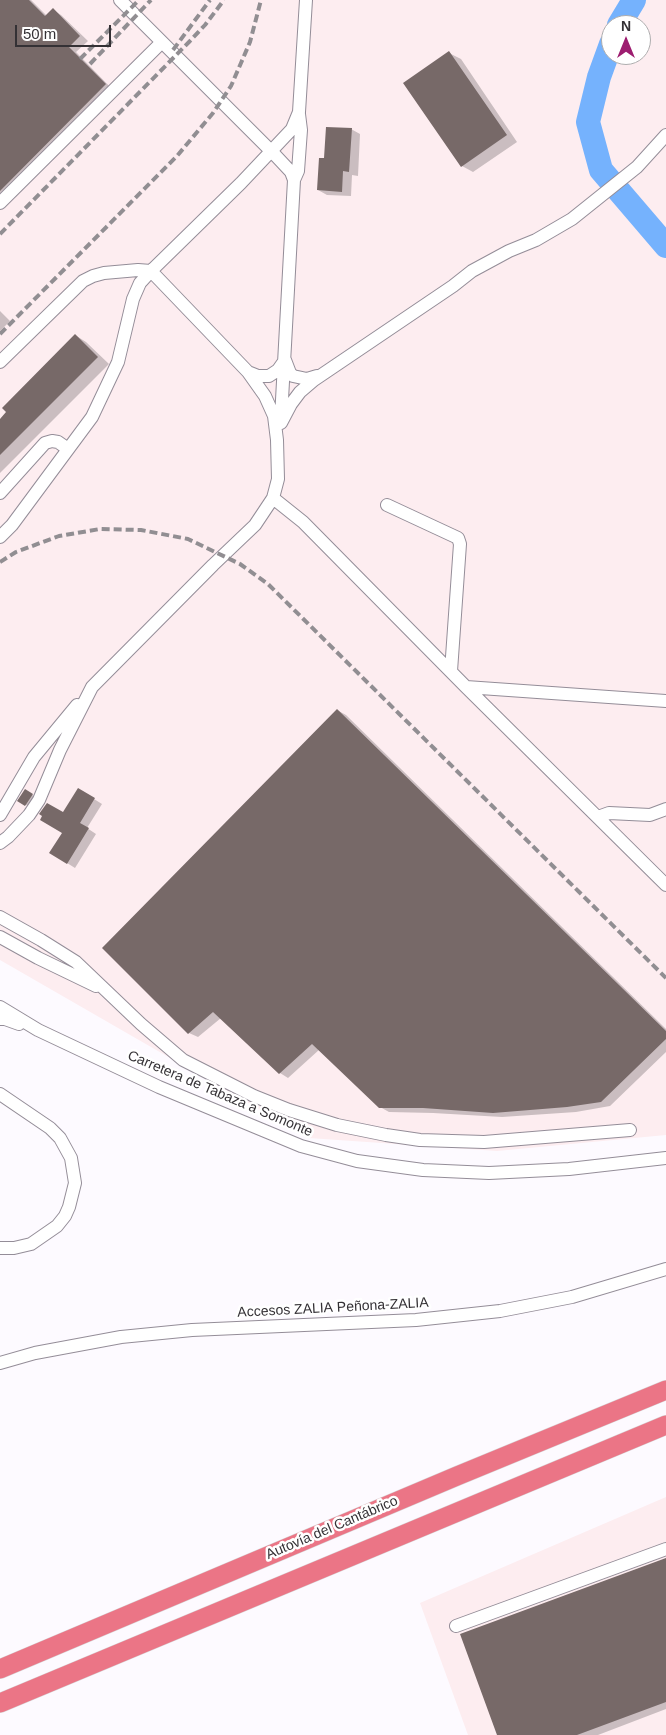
<!DOCTYPE html>
<html>
<head>
<meta charset="utf-8">
<style>
  body { margin:0 }
  #map { position:relative; width:666px; height:1735px; overflow:hidden; background:#fdfaff; font-family:Arial,sans-serif }
  canvas { display:block }
  .north { position:absolute; left:601px; top:15px; width:50px; height:50px; box-sizing:border-box; background:#fff; border:1px solid #aeadae; border-radius:50%; rotate:0deg; font-size:14px; font-weight:700; line-height:20px; text-align:center; color:#343135 }
  .north::after { content:''; display:block; margin:auto; width:18px; height:22px; background:#9d1d70; clip-path:polygon(50% 0,100% 100%,50% 72%,0 100%) }
  .scale { position:absolute; left:15px; top:25px; width:96px; height:22px; box-sizing:border-box; border:2px solid #343135; border-top:0; padding-left:6px; font-size:15px; line-height:18px; white-space:nowrap; color:#343135; -webkit-text-stroke:4px #fff; paint-order:stroke }
</style>
</head>
<body>
<div id="map">
<canvas width="666" height="1735"></canvas>
<div class="north">N</div>
<div class="scale">50 m</div>
</div>
<script>
const context = document.querySelector('canvas').getContext('2d');
context.lineJoin = 'round';
function fillPath(path, color) {
  context.fillStyle = color;
  context.fill(path, 'evenodd');
}
function toPath(rows) {
  const path = new Path2D();
  for (const r of rows) {
    path.moveTo(r[0], r[1]);
    for (let i = 2; i < r.length; i += 2) path.lineTo(r[i], r[i + 1]);
  }
  return path;
}
function trace(path, color, width, dash) {
  context.strokeStyle = color;
  context.lineWidth = width;
  context.lineCap = dash ? 'butt' : 'round';
  context.setLineDash(dash || []);
  context.stroke(path);
}
function drawText(font, color, halo, rows, align = 'center') {
  context.font = font + ' Arial,sans-serif';
  context.lineWidth = 5;
  context.setLineDash([]);
  context.textBaseline = 'middle';
  context.strokeStyle = halo;
  context.fillStyle = color;
  for (const [text, x, y, turn = 0] of rows) {
    context.save();
    context.translate(x, y);
    context.rotate((+turn || 0) * Math.PI / 180);
    context.textAlign = isNaN(turn) ? turn : align;
    if (halo) context.strokeText(text, 0, 0);
    context.fillText(text, 0, 0);
    context.restore();
  }
}
fillPath(toPath([
  [0,0,666,0,666,1135,497,1151,309,1138,0,960],
  [611,25,641,25,641,55,611,55],
  [666,1497,666,1735,468,1735,420,1603]
]), '#fdedf0');
fillPath(toPath([
  [0,0,31,0,47,16,53,10,61,15,88,41,76,52,113,90,0,204],
  [449,53,461,59,517,142,473,172,462,166],
  [351,129,360,134,358,176,352,175,351,196,327,195,318,190,325,160],
  [0,311,10,321,0,331],
  [75,335,86,342,109,364,0,473,0,421],
  [337,710,346,715,666,1029,666,1052,610,1106,576,1112,502,1117,433,1113,389,1112,380,1107,320,1049,288,1078,280,1073,221,1018,198,1037,189,1033],
  [78,789,102,804,87,828,96,834,75,868,51,853,63,833,63,814],
  [25,791,34,796,28,806,19,801],
  [666,1558,666,1709,598,1735,499,1735]
]), '#0003');
trace(toPath([
  [619,25,634,0],
  [611,44,599,77,588,122,601,170,666,246]
]), '#75b2fd', 24);
fillPath(toPath([
  [0,0,29,0,45,16,53,8,80,36,69,47,106,84,0,191],
  [449,51,507,135,461,167,403,83],
  [326,127,352,128,349,172,343,171,342,192,317,190,319,158,324,158],
  [75,334,98,357,0,455,0,419,6,412,2,408],
  [337,709,666,1031,666,1039,601,1102,567,1107,493,1113,423,1108,379,1108,312,1044,279,1074,213,1012,188,1034,102,948],
  [78,788,95,798,80,823,89,828,67,864,49,853,62,833,40,820,42,816,39,814,47,803,63,812],
  [25,789,33,794,25,806,17,801],
  [666,1558,666,1702,577,1735,497,1735,460,1634]
]), '#776968');
const minor = toPath([
  [120,0,276,156,291,172,294,180],
  [0,203,162,42],
  [285,360,290,373,293,376,307,379,317,376],
  [0,362,83,281,93,276,104,273,138,270,151,271],
  [248,372,258,376,269,376,278,370,285,360],
  [281,418,294,180,298,171,301,130,299,114],
  [281,423,291,404,300,392,314,380,453,286,472,271,509,251,536,240,572,219,637,167,666,135],
  [0,493,45,443,52,441,58,442,68,449],
  [273,498,303,522,466,687,666,885],
  [387,505,458,538,460,544,451,671],
  [0,537,12,525,92,417,118,362,133,299,140,283,151,271],
  [466,687,666,701],
  [0,815,34,757,77,705],
  [598,817,609,813,650,815,666,809],
  [0,843,8,837,29,815,39,800,60,750,92,687,213,565,255,525,273,498,278,479,277,440,274,416,265,396,248,372,151,271,241,183,292,129,299,112,306,0],
  [0,917,41,940,76,962,141,1024,183,1060,254,1096,289,1110,337,1125,386,1135,420,1140,484,1142,630,1130],
  [0,937,38,958,96,986],
  [0,1007,38,1030,159,1087,301,1146,357,1161,423,1170,489,1173,569,1169,666,1158],
  [0,1019,5,1019,19,1024],
  [0,1094,50,1128,60,1138,71,1158,75,1183,69,1207,65,1216,57,1226,31,1244,14,1248,0,1248],
  [0,1363,35,1353,121,1337,192,1330,416,1320,500,1311,572,1297,666,1269],
  [456,1626,666,1549]
]);
const highway = toPath([
  [0,1669,457,1476,666,1390],
  [0,1703,666,1425]
]);
trace(minor, '#948d98', 14);
trace(highway, '#d6d6d7', 20);
trace(minor, '#fff', 12);
trace(highway, '#eb7586', 19);
trace(toPath([
  [173,50,210,0],
  [80,59,139,0],
  [90,64,151,0],
  [0,234,190,41,205,25,224,0],
  [0,334,177,156,213,113,231,86,241,63,250,42,261,0],
  [0,562,16,552,59,536,100,529,141,530,188,539,240,564,268,584,666,978]
]), '#918e92', 4, [8, 4]);
drawText('14px', '#343135', '#fff', [
  ["Carretera de Tabaza a Somonte",220,1094,23],
  ["Accesos ZALIA Peñona-ZALIA",333,1308,-3],
  ["Autovía del Cantábrico",332,1528,-23]
]);
</script>
</body>
</html>
